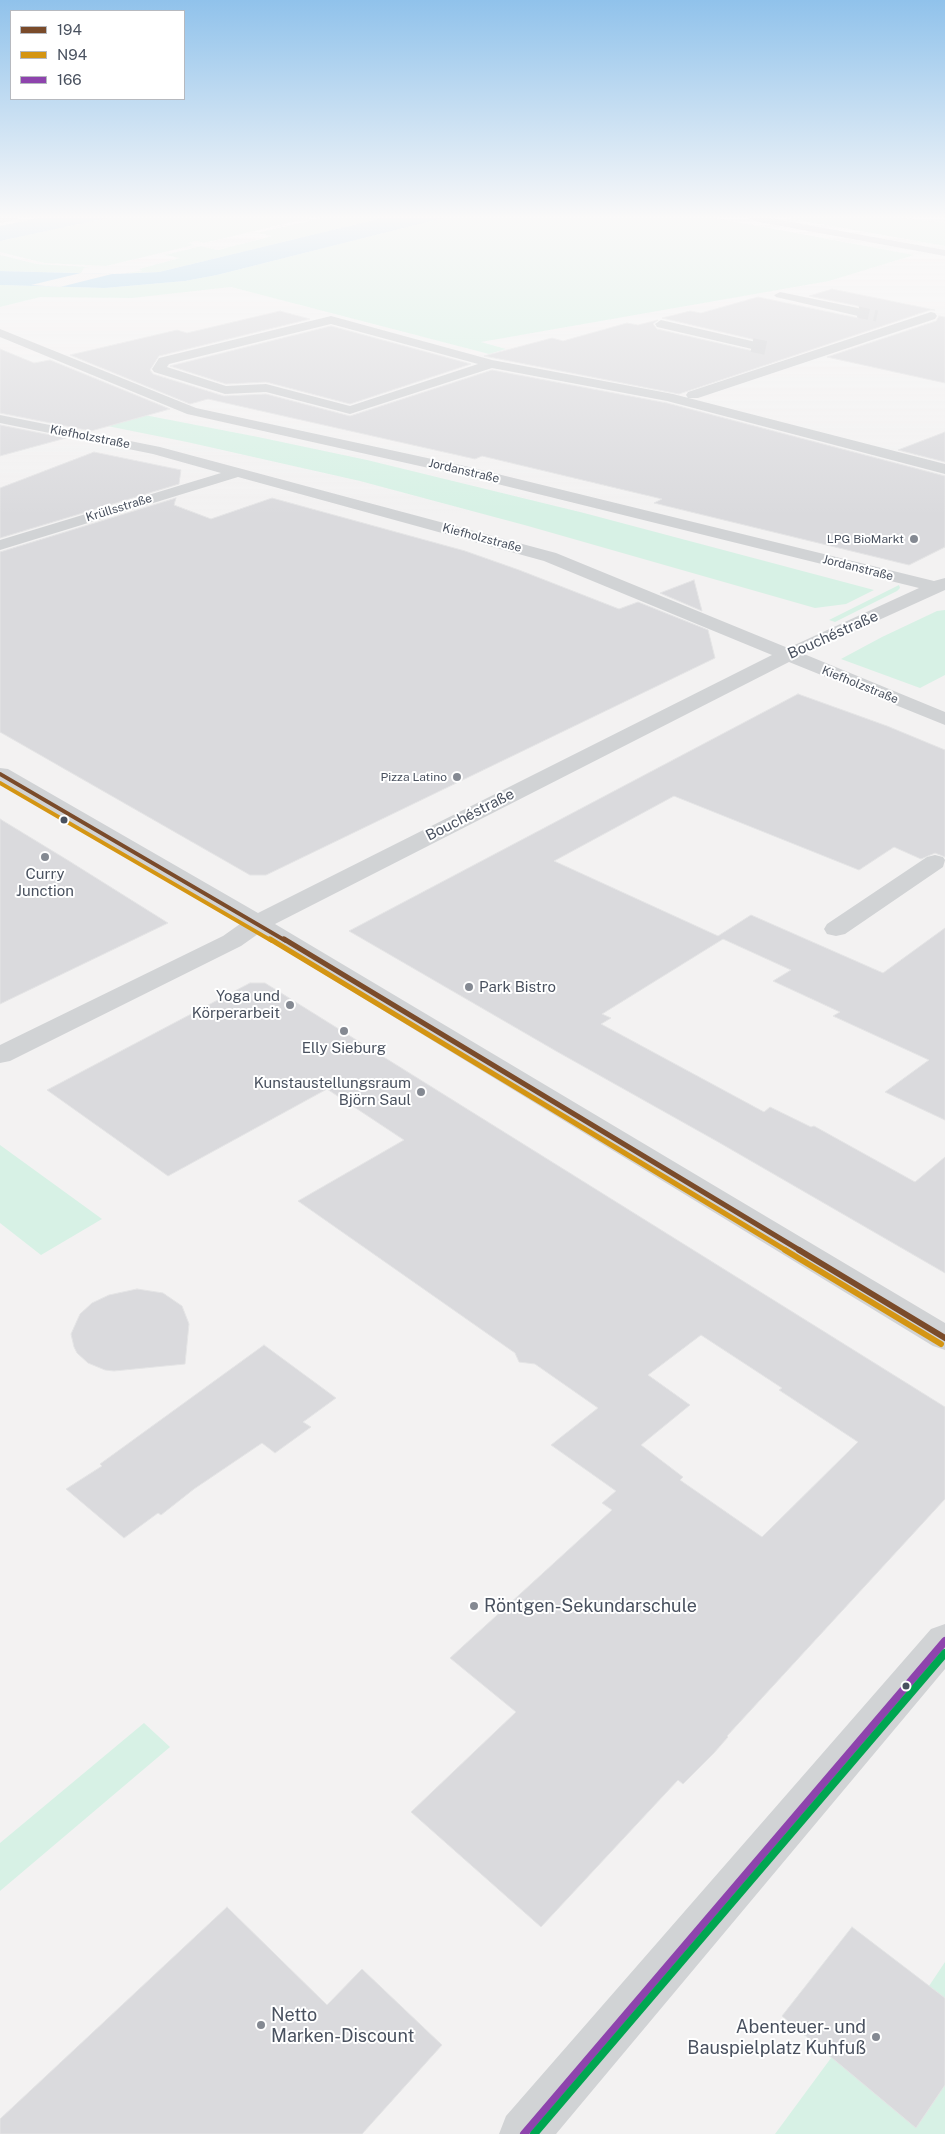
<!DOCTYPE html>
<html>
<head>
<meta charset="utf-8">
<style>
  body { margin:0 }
  #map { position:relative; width:945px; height:2134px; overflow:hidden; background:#f3f2f2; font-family:"Public Sans",sans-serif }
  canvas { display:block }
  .legend { position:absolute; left:10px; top:10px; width:175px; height:90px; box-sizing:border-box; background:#fff; border:1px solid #b6b9bf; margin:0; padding:6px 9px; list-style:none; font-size:15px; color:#49515f }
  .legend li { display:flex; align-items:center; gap:10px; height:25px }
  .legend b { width:25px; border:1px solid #b6b9bf }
</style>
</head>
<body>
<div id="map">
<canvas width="945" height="2134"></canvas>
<ul class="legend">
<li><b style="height:6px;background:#7a4b2a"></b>194</li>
<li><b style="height:6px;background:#d49513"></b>N94</li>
<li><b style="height:6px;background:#8e44ad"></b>166</li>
</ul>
</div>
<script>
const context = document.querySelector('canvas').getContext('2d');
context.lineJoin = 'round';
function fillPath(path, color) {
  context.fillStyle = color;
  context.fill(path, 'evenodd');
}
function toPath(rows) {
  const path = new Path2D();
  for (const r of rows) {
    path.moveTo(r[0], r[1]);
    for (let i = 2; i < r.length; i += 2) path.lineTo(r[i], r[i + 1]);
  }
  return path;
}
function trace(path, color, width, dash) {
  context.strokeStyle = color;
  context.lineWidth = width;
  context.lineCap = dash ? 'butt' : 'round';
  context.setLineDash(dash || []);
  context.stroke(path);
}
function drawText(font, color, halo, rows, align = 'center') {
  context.font = font + ' "Public Sans",sans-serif';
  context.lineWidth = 4;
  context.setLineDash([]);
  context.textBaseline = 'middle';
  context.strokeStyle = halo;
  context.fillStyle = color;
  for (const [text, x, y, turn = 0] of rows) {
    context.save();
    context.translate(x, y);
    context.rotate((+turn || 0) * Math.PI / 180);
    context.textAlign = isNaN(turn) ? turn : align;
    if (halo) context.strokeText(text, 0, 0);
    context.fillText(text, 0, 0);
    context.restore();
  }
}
fillPath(toPath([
  [107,218,309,218,204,243,196,241,188,243,194,245,106,266,44,263,0,252,0,241],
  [321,218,382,218,159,272,126,273,142,271,139,269,180,258,165,255,201,246,218,250,272,236,257,233],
  [443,218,715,218,914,255,829,281,481,342,506,349,489,354,231,287,132,298,40,297,0,307,0,285,105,288,185,281,217,275],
  [787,218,904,218,945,223,945,246],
  [0,255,37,264,90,267,84,268,81,273,0,271],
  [0,387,258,437,367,460,584,513,874,590,846,604,815,608,528,526,360,481,187,442,102,425],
  [899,585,900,588,897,591,835,622,829,620],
  [945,610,945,675,920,688,841,659,882,637,937,611],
  [0,1145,102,1219,41,1255,0,1223],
  [144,1723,170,1747,0,1891,0,1843],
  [852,1927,929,1986,945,1962,945,2134,775,2134,831,2058,782,2016]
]), '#d7f1e5');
fillPath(toPath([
  [39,218,107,218,0,241,0,226],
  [382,218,443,218,217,275,185,281,105,288,0,285,0,271,114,274,159,272]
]), '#acd7ef');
fillPath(toPath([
  [81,273,112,274,60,287,31,285]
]), '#f3f2f2');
const building = toPath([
  [832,289,935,310,930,310,679,394,484,356,552,338,563,341,627,323,638,325,658,320,653,324,657,329,753,351,760,345,756,340,662,318,690,311,701,313,758,297,858,318,866,313,858,306,809,296,832,289],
  [280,311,310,319,159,356,150,370,153,374,224,396,266,394,350,416,492,370,667,403,945,476,945,547,909,565,654,503,662,499,482,456,475,459,208,399,190,404,70,355,177,330,187,333,280,311],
  [939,316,945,317,945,383,827,357,936,321,939,316],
  [331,326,471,364,350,404,266,382,226,384,170,366,331,326],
  [0,349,34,363,50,360,170,409,91,431,0,413,0,349],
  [0,425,66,438,0,456,0,425],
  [945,432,945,462,898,450,945,432],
  [94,452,181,470,179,484,0,538,0,488,94,452],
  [176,498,174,505,211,519,272,498,465,551,519,570,619,609,638,602,708,630,715,658,266,875,250,875,0,732,0,552,176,498],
  [694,580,702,611,660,593,694,580],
  [798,694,887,726,945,750,945,857,935,853,921,859,894,847,859,870,674,796,554,861,718,936,751,915,883,973,945,928,945,1120,885,1092,929,1060,833,1016,840,1012,773,981,791,970,723,939,602,1014,611,1018,601,1024,764,1112,770,1107,811,1127,814,1126,915,1182,945,1157,945,1273,720,1143,556,1051,349,931,798,694],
  [0,819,69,861,168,923,0,1004,0,819],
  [250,983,265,983,945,1407,945,1499,727,1736,728,1737,714,1753,683,1784,678,1780,541,1927,411,1812,516,1712,450,1658,612,1510,602,1503,616,1491,551,1445,598,1408,535,1364,519,1362,515,1353,298,1201,404,1140,327,1089,168,1176,47,1090,250,983],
  [701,1335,782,1388,779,1390,858,1442,762,1537,680,1480,683,1477,641,1445,690,1405,648,1375,701,1335],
  [137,1289,163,1293,182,1306,189,1324,185,1364,114,1371,105,1370,88,1363,77,1353,74,1347,71,1334,80,1314,92,1303,109,1295,137,1289],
  [264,1345,336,1398,303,1422,311,1427,275,1453,262,1443,194,1489,161,1515,158,1513,124,1538,66,1489,102,1466,100,1464,264,1345],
  [227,1907,327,2005,362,1969,442,2045,362,2134,0,2134,0,2119,227,1907],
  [852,1927,945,1998,945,2085,916,2128,782,2016,852,1927]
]);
fillPath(building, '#dadadd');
trace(building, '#e4e4e5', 1);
trace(toPath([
  [858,312,877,316]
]), '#d1d2d5', 11, [11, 5.5]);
trace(toPath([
  [752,345,771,349]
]), '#d1d2d5', 14, [14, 7]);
fillPath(toPath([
  [0,218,18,218,17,220,0,223,0,218],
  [780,292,858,308,864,312,858,316,776,297,774,295,780,292],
  [931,312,935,313,937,316,935,319,698,398,688,398,686,395,688,392,931,312],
  [331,316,492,360,673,394,945,464,945,474,667,401,492,368,350,414,266,392,225,394,154,372,152,369,159,358,331,316],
  [331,324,478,364,350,406,266,384,226,386,167,367,169,364,331,324],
  [661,320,756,342,758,345,752,349,657,327,655,324,661,320],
  [0,329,196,408,469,467,934,581,945,578,945,590,804,654,945,712,945,725,789,662,275,924,945,1323,945,1350,933,1346,258,934,241,946,10,1061,0,1063,0,1045,223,936,240,924,0,783,0,768,8,769,258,913,772,655,544,561,238,477,0,550,0,540,221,473,153,454,0,423,0,415,160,447,556,553,788,648,919,588,469,477,187,414,0,337,0,329],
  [935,855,943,857,945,860,943,867,845,934,836,936,827,934,824,929,827,924,927,857,935,855],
  [945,1624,945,1669,556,2134,499,2134,506,2116,931,1629,945,1624]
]), '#d1d3d5');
fillPath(toPath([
  [749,218,769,218,945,250,945,256,754,221,749,218]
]), '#cbcdd3');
trace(toPath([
  [0,774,286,941]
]), '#7a4b2a', 4);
trace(toPath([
  [284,939,801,1251]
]), '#7a4b2a', 5);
trace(toPath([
  [799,1250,945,1338]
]), '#7a4b2a', 6);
trace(toPath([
  [0,783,272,941]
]), '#d49513', 4);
trace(toPath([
  [270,939,787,1251]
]), '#d49513', 5);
trace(toPath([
  [785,1250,941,1344]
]), '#d49513', 6);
trace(toPath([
  [524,2134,945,1641]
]), '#8e44ad', 8);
trace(toPath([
  [534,2134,945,1653]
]), '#00a651', 8);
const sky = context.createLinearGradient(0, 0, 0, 516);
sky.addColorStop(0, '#90c2eb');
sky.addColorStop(0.42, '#faf9f9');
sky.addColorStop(1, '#faf9f900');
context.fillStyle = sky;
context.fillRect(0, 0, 945, 516);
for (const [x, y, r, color] of [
  [914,539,5,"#848992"],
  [457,777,5,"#848992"],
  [64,820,4.5,"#49515f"],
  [45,857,5,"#848992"],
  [469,987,5,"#848992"],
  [290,1005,5,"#848992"],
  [344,1031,5,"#848992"],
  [421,1092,5,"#848992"],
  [474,1606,5,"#848992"],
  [906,1686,4.5,"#49515f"],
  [261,2025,5,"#848992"],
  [876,2037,5,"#848992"]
]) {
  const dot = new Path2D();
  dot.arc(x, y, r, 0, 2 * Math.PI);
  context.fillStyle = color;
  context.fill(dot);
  trace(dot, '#fff', 2);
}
drawText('12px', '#49515f', '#fff', [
  ["Kiefholzstraße",90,437,11],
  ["Jordanstraße",464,471,13],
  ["Krüllsstraße",119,508,-17],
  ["Kiefholzstraße",482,538,15],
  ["Jordanstraße",858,568,14],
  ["Kiefholzstraße",860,685,22]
]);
drawText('12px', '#49515f', '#fff', [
  ["LPG BioMarkt",904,539],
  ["Pizza Latino",447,777]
], 'right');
drawText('15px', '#49515f', '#fff', [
  ["Bouchéstraße",833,635,-24],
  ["Bouchéstraße",470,815,-27]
]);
drawText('15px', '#49515f', '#fff', [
  ["Curry",45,874],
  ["Junction",45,891],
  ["Park Bistro",479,987,"left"],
  ["Yoga und",280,996,"right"],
  ["Körperarbeit",280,1013,"right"],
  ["Elly Sieburg",344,1048],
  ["Kunstaustellungsraum",411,1083,"right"],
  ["Björn Saul",411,1100,"right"]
]);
drawText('18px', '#49515f', '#fff', [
  ["Röntgen-Sekundarschule",484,1606],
  ["Netto",271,2015],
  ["Marken-Discount",271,2036],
  ["Abenteuer- und",866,2027,"right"],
  ["Bauspielplatz Kuhfuß",866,2048,"right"]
], 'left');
</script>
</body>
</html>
